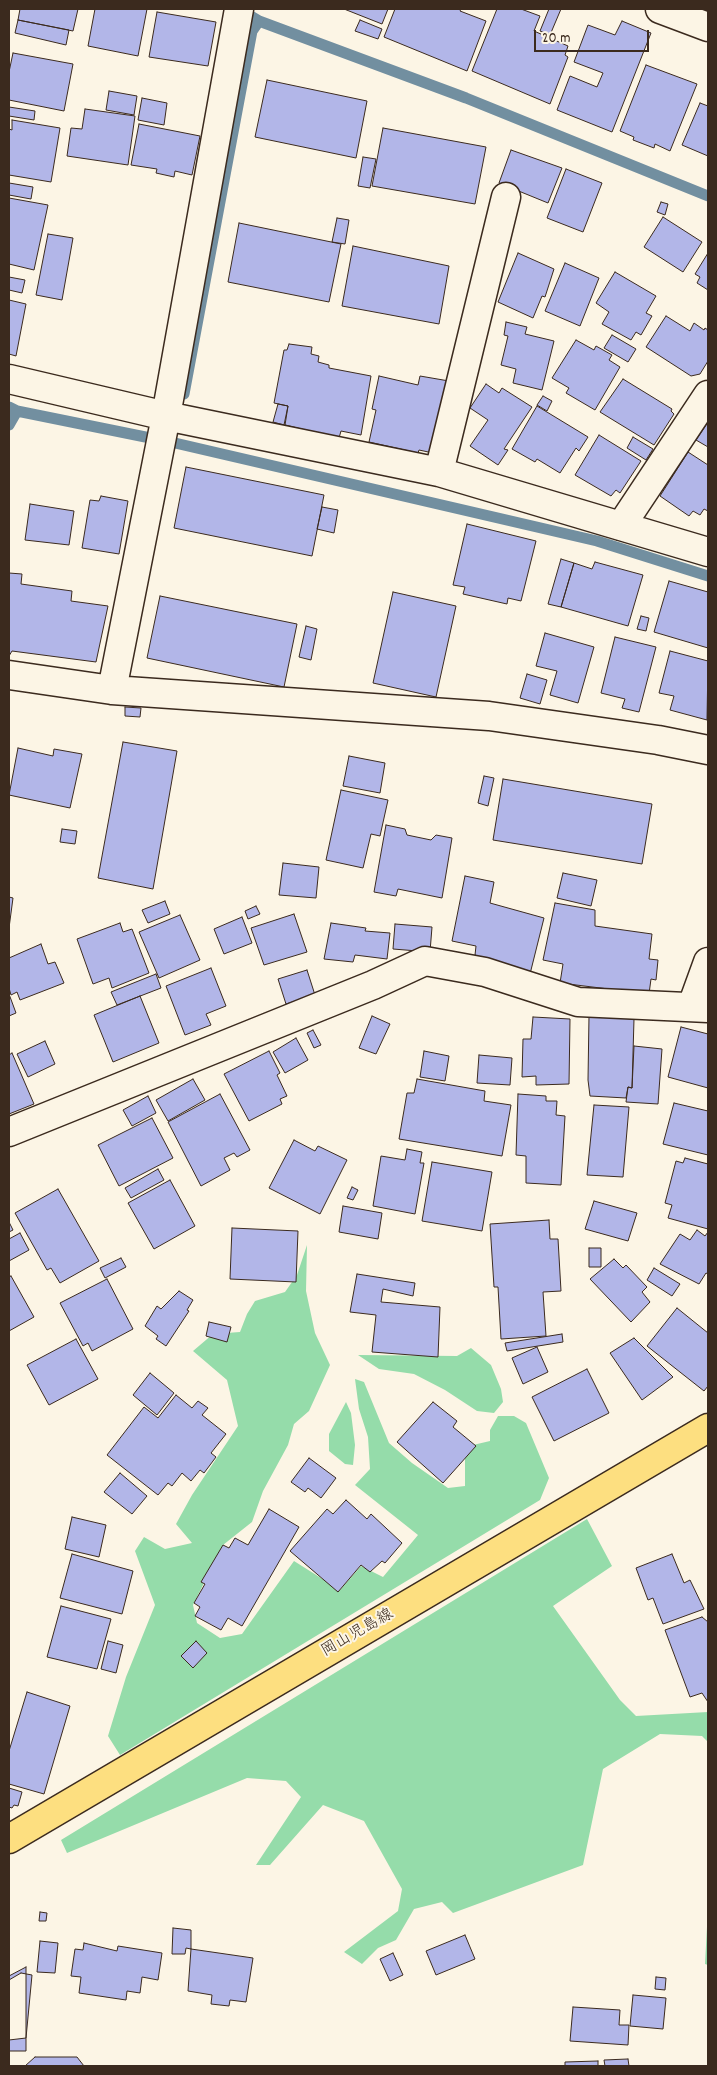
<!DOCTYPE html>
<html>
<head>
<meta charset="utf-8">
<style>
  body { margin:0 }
  #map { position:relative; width:717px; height:2075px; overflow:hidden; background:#fcf5e5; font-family:Dekko,sans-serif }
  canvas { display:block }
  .frame { position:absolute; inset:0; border:10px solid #3b2a1e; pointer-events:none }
  .scale { position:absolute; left:534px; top:30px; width:115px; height:22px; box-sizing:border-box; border:2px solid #3b2a1e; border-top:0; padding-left:6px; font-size:15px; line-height:18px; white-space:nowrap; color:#3b2a1e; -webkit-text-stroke:4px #fcf5e5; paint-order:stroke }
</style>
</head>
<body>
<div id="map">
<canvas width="717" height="2075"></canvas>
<div class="frame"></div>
<div class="scale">20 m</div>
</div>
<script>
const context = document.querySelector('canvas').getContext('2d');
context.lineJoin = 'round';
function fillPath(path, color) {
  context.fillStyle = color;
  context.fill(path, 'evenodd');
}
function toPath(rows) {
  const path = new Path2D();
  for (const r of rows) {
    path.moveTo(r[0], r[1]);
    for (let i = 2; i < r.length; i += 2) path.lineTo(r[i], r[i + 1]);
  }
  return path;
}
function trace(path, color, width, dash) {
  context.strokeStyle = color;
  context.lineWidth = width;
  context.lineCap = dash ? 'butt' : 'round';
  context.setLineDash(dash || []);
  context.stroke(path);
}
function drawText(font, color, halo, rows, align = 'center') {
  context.font = font + ' Dekko,"Klee One",sans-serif';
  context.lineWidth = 4;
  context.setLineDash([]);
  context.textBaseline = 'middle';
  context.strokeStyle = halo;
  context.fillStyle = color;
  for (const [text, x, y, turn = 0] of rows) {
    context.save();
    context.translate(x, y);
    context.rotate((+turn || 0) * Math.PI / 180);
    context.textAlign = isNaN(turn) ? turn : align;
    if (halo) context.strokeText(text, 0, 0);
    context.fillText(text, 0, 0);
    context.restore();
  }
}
fillPath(toPath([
  [307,1245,306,1291,315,1333,330,1365,309,1411,294,1424,288,1445,263,1491,252,1522,223,1545,193,1605,197,1623,220,1638,242,1634,294,1561,340,1590,361,1566,383,1577,418,1535,355,1485,370,1469,368,1437,359,1409,355,1379,364,1382,389,1443,412,1463,448,1488,465,1486,465,1458,473,1445,490,1441,490,1430,498,1416,514,1416,526,1423,549,1478,540,1500,120,1755,108,1736,126,1677,155,1605,135,1551,144,1537,165,1549,192,1543,176,1524,192,1495,238,1426,227,1380,193,1351,213,1334,240,1332,247,1314,255,1301,285,1292,297,1275],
  [471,1348,491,1365,501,1389,503,1402,494,1413,477,1411,445,1390,414,1374,379,1369,358,1355,457,1356],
  [346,1402,351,1413,355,1445,353,1465,345,1464,329,1451,329,1434],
  [587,1519,612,1566,553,1606,620,1700,636,1716,708,1712,708,1742,702,1736,660,1734,603,1769,583,1865,453,1913,442,1902,414,1909,396,1940,378,1948,362,1964,344,1952,398,1911,402,1889,364,1821,323,1805,270,1865,256,1865,301,1797,286,1781,247,1778,67,1853,61,1840],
  [708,1908,708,1965,705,1964]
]), '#95dcaa');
trace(toPath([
  [239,9,259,21,466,98,708,196],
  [184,394,252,31,259,21],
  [9,407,17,411,175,443,597,541,708,576],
  [9,425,17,411]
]), '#728fa0', 11);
const building = toPath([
  [20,9,78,9,73,31,18,20,20,9],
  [95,9,147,9,138,56,88,46,95,9],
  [344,9,388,9,382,24,344,9],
  [395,9,461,9,460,11,486,21,467,71,384,37,395,9],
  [497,9,521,9,540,16,534,31,568,46,565,55,568,57,550,104,472,71,497,9],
  [549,9,561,9,550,35,540,31,549,9],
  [157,12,216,22,208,66,149,57,157,12],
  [18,20,69,30,66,45,15,33,18,20],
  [360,20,382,29,378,39,355,31,360,20],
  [622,21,651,33,612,132,557,110,570,76,597,87,603,73,574,62,588,25,615,35,622,21],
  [13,53,73,64,64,111,9,100,9,72,13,53],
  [646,65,697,84,670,151,655,144,654,148,633,140,634,137,620,131,646,65],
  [267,80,367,101,356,158,255,137,267,80],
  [109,91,137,96,134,115,106,110,109,91],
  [142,98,167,103,164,125,138,120,142,98],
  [700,103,708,106,708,156,682,145,700,103],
  [9,107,35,111,34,120,9,116,9,107],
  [85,109,135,116,128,165,67,156,71,128,82,129,85,109],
  [12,120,60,128,51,182,9,175,9,129,12,130,12,120],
  [139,124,200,136,192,175,175,171,174,177,156,173,157,169,131,165,139,124],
  [383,128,486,147,475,204,372,186,383,128],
  [511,150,562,168,548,203,499,183,511,150],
  [363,157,376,159,370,188,358,186,363,157],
  [566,169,602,183,583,232,547,218,566,169],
  [9,183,33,187,31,199,9,195,9,183],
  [9,198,48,205,34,270,9,264,9,198],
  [661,202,668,204,665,215,657,212,661,202],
  [663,217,702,242,683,272,644,247,663,217],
  [337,218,349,220,345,244,332,242,337,218],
  [239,223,341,244,329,302,228,282,239,223],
  [48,234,73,238,62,300,36,295,48,234],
  [353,246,449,266,439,324,342,306,353,246],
  [518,253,554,269,545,297,542,296,533,318,498,302,518,253],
  [708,253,708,290,697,283,700,277,695,274,708,253],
  [565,263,599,278,580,326,545,311,565,263],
  [615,272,656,296,646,313,652,316,641,335,636,332,631,340,602,324,609,312,596,303,615,272],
  [9,277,25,280,22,293,9,290,9,277],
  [9,300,26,304,16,356,9,354,9,300],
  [666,316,690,331,694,323,704,330,705,328,708,330,708,361,700,374,691,376,646,347,666,316],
  [506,322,527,327,525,334,554,341,542,390,513,383,516,369,501,365,508,336,504,335,506,322],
  [612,335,636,349,628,362,604,348,612,335],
  [576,340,594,350,596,346,612,355,609,360,620,367,595,410,566,393,569,388,552,378,576,340],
  [289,344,312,347,311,354,319,356,318,362,329,365,329,368,371,376,361,435,341,431,339,438,285,425,288,406,274,403,284,350,287,350,289,344],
  [379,376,418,385,420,376,449,381,433,453,419,450,418,453,369,442,376,410,372,409,379,376],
  [623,379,672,409,671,411,674,414,654,445,600,412,623,379],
  [486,384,499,393,502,388,532,407,504,449,508,450,498,465,470,446,488,420,470,408,486,384],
  [543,396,552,401,547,411,537,405,543,396],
  [278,404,288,406,284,425,273,422,278,404],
  [537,406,588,437,579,451,576,448,560,473,537,459,535,462,512,449,537,406],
  [708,414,708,447,696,440,708,422,705,420,708,414],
  [599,435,641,461,620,493,616,490,611,496,575,475,599,435],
  [633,437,653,449,646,460,627,448,633,437],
  [688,452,708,465,708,511,704,509,700,515,693,511,689,516,660,496,688,452],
  [186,467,324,495,312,556,174,528,186,467],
  [101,496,128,501,119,554,82,548,90,500,99,501,101,496],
  [30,504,74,511,69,545,25,540,30,504],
  [322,507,338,510,334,533,317,529,322,507],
  [467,524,536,541,521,601,508,598,507,604,463,594,465,587,453,585,467,524],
  [561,559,574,563,561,607,548,604,561,559],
  [595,562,643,575,628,626,561,607,574,563,592,569,595,562],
  [9,573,22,574,21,584,72,591,71,601,108,606,96,662,12,651,9,656,9,573],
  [669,581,708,592,708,648,654,632,669,581],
  [393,592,456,606,436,697,373,683,393,592],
  [160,596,297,624,284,687,147,658,160,596],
  [641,616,649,618,646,631,637,629,641,616],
  [306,626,317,629,311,660,299,657,306,626],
  [545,633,594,647,578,703,550,695,557,671,536,666,545,633],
  [615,637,656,647,639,712,622,708,625,699,601,693,615,637],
  [670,651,708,661,707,720,670,710,674,696,659,693,670,651],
  [527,674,547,680,540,704,520,698,527,674],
  [125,707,141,708,140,717,125,716,125,707],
  [123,742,177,751,153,889,98,878,123,742],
  [18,748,53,756,54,749,82,754,70,808,9,795,18,748],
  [349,756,385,763,380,793,343,786,349,756],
  [484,776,494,778,488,806,478,803,484,776],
  [503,779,652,804,642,864,493,840,503,779],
  [341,790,388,800,380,836,371,834,363,868,326,860,341,790],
  [386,825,405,829,407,835,431,840,436,835,452,838,442,898,398,889,396,896,374,892,386,825],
  [62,829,77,831,75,844,60,842,62,829],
  [283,863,319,867,316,898,279,895,283,863],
  [563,873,597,880,591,906,557,898,563,873],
  [465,876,494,882,490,903,544,918,530,974,498,965,475,955,476,946,452,941,465,876],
  [9,897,13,898,9,928,9,897],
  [165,901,170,914,148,923,142,910,165,901],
  [555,903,595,910,595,926,652,934,649,959,658,960,656,980,651,979,649,994,560,983,563,964,543,960,555,903],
  [256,906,260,914,248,919,245,911,256,906],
  [294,914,307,952,264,965,251,928,294,914],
  [180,915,200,960,159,978,139,932,180,915],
  [242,917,252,943,224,954,214,929,242,917],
  [120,923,123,932,132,929,149,973,112,988,109,978,93,984,77,939,120,923],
  [331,923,366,928,365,931,390,933,387,959,355,955,353,962,324,959,331,923],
  [395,924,432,927,430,952,393,949,395,924],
  [41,944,48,964,55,962,64,983,20,1000,17,992,11,995,9,988,9,958,41,944],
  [211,968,226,1006,206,1014,211,1025,185,1035,166,986,211,968],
  [307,970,315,995,286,1004,278,979,307,970],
  [156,974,161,988,117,1005,111,992,156,974],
  [9,994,16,1013,9,1016,9,994],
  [140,996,159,1043,113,1062,94,1015,140,996],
  [372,1016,390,1024,376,1054,359,1048,372,1016],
  [589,1016,634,1019,632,1088,628,1087,626,1098,590,1096,588,1080,589,1016],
  [533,1017,570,1019,569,1084,536,1085,536,1076,522,1077,523,1039,531,1039,533,1017],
  [681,1027,708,1034,708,1088,668,1077,681,1027],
  [313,1030,321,1045,314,1048,307,1033,313,1030],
  [296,1038,308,1060,285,1073,273,1052,296,1038],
  [45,1041,55,1064,28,1077,17,1054,45,1041],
  [634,1046,662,1049,658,1104,626,1102,628,1087,632,1088,634,1046],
  [269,1051,280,1073,277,1075,287,1096,280,1099,282,1104,249,1121,224,1074,269,1051],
  [424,1051,449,1056,445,1081,420,1077,424,1051],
  [12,1053,34,1104,9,1114,9,1055,12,1053],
  [479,1055,512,1058,510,1085,477,1083,479,1055],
  [193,1079,205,1100,168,1121,156,1100,193,1079],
  [417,1079,485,1091,484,1101,511,1105,502,1156,399,1139,407,1093,414,1093,417,1079],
  [220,1094,250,1150,237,1157,234,1153,224,1158,230,1170,201,1186,168,1122,220,1094],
  [518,1094,546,1096,546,1101,557,1101,556,1115,565,1116,561,1185,526,1183,526,1156,516,1155,518,1094],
  [148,1096,156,1113,132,1126,123,1110,148,1096],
  [674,1103,708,1111,708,1155,663,1144,674,1103],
  [594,1105,629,1107,623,1177,587,1175,594,1105],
  [152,1118,173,1158,119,1186,98,1145,152,1118],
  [294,1140,315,1151,318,1146,347,1160,320,1214,269,1188,294,1140],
  [407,1149,422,1152,420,1163,424,1163,415,1214,373,1206,381,1156,405,1160,407,1149],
  [685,1158,708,1164,708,1229,668,1218,672,1205,665,1203,676,1161,683,1163,685,1158],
  [432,1162,492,1172,482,1231,422,1221,432,1162],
  [158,1169,164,1180,131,1198,125,1188,158,1169],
  [170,1180,195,1226,154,1249,128,1203,170,1180],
  [352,1187,358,1190,353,1200,347,1198,352,1187],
  [58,1189,99,1261,60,1283,51,1268,47,1270,15,1213,58,1189],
  [594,1201,637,1213,628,1241,585,1229,594,1201],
  [343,1206,382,1213,378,1239,339,1232,343,1206],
  [549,1220,550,1239,558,1239,561,1291,543,1292,546,1336,501,1339,498,1287,494,1287,490,1224,549,1220],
  [9,1222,13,1230,9,1232,9,1222],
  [232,1228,298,1231,296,1282,230,1279,232,1228],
  [697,1230,705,1236,708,1232,708,1274,706,1273,699,1284,660,1264,680,1234,690,1240,697,1230],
  [20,1233,29,1250,9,1261,9,1239,20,1233],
  [589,1248,601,1248,601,1267,589,1267,589,1248],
  [121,1258,126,1267,105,1278,100,1268,121,1258],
  [614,1259,623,1268,626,1265,647,1287,642,1292,650,1302,631,1322,590,1279,614,1259],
  [654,1268,680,1284,672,1296,647,1280,654,1268],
  [357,1274,415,1283,413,1296,383,1289,381,1302,440,1307,438,1357,372,1352,376,1315,350,1312,357,1274],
  [11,1276,34,1317,9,1331,9,1277,11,1276],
  [107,1279,133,1329,92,1351,88,1343,83,1346,60,1303,107,1279],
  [179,1291,193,1300,187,1310,189,1311,166,1346,156,1339,158,1336,145,1326,157,1306,161,1309,179,1291],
  [677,1308,708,1333,708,1386,704,1391,647,1346,677,1308],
  [209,1322,231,1327,227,1342,206,1336,209,1322],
  [562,1334,563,1342,507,1351,505,1343,562,1334],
  [634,1338,673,1377,642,1400,610,1353,634,1338],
  [76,1339,98,1379,49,1405,27,1365,76,1339],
  [537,1347,548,1372,523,1384,512,1358,537,1347],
  [587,1369,609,1413,554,1441,532,1397,587,1369],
  [150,1373,174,1393,157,1415,133,1395,150,1373],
  [176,1395,192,1408,198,1401,208,1408,202,1415,226,1434,211,1453,216,1457,204,1473,200,1470,191,1481,182,1473,172,1486,168,1483,158,1495,107,1455,144,1407,158,1418,176,1395],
  [433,1402,457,1421,453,1427,476,1446,443,1483,397,1442,433,1402],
  [309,1458,336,1478,321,1498,308,1488,305,1492,291,1482,309,1458],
  [120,1473,147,1496,132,1514,104,1492,120,1473],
  [346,1500,367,1519,371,1514,402,1543,385,1563,382,1561,370,1572,361,1565,338,1592,290,1551,327,1509,333,1514,346,1500],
  [269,1509,299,1527,242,1626,228,1618,221,1630,195,1616,200,1607,194,1603,205,1584,201,1582,223,1545,229,1548,235,1538,248,1545,269,1509],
  [72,1517,106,1525,99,1557,65,1549,72,1517],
  [72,1554,133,1571,122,1614,60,1598,72,1554],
  [672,1554,684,1583,690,1580,704,1609,663,1624,653,1598,648,1600,636,1568,672,1554],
  [61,1606,111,1619,97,1669,47,1657,61,1606],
  [702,1617,708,1622,708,1702,702,1693,690,1697,665,1630,702,1617],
  [108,1641,123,1645,116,1673,101,1669,108,1641],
  [196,1641,207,1653,193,1668,181,1656,196,1641],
  [27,1692,70,1706,44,1794,9,1784,9,1751,27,1692],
  [9,1788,22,1792,18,1806,14,1805,12,1808,9,1807,9,1788],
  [40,1912,47,1913,46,1921,39,1921,40,1912],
  [173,1928,191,1930,191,1949,186,1948,185,1954,172,1954,173,1928],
  [465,1935,475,1959,436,1975,426,1951,465,1935],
  [40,1941,58,1943,55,1973,37,1972,40,1941],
  [84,1943,117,1951,118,1946,162,1953,158,1980,142,1977,140,1993,127,1991,126,2000,79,1993,81,1977,71,1976,75,1949,83,1950,84,1943],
  [191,1949,253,1958,246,2002,230,2000,229,2006,211,2004,212,1995,188,1991,191,1949],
  [393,1953,403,1975,390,1981,380,1959,393,1953],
  [26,1967,26,2051,9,2051,9,1976,26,1967],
  [21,1973,32,1975,26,2038,9,2040,9,1980,21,1973],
  [656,1977,666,1978,665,1990,655,1989,656,1977],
  [633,1995,666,1998,663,2029,630,2026,633,1995],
  [573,2007,620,2010,619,2025,629,2025,628,2045,570,2041,573,2007],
  [35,2057,77,2057,84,2066,25,2066,35,2057],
  [628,2059,629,2066,605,2066,604,2060,628,2059],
  [598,2061,598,2066,565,2066,565,2062,598,2061]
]);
fillPath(building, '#b2b6e8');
trace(building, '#3b2a1e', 1);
const street = toPath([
  [239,9,166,416,112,690,489,716,658,740,708,750],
  [660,9,708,27],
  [9,379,166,416,439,472,708,552],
  [439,472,506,197],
  [621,526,708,395],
  [9,675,112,690],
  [692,1006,708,962],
  [9,1132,373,985,425,961,485,972,578,1002,708,1008]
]);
const primary = toPath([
  [9,1839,708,1428]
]);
trace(street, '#3b2a1e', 31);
trace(primary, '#3b2a1e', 31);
trace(street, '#fcf5e5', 28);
trace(primary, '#fddf80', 28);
drawText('16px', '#3b2a1e', '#fcf5e5', [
  ["岡山児島線",358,1634,-30]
]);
</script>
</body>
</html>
